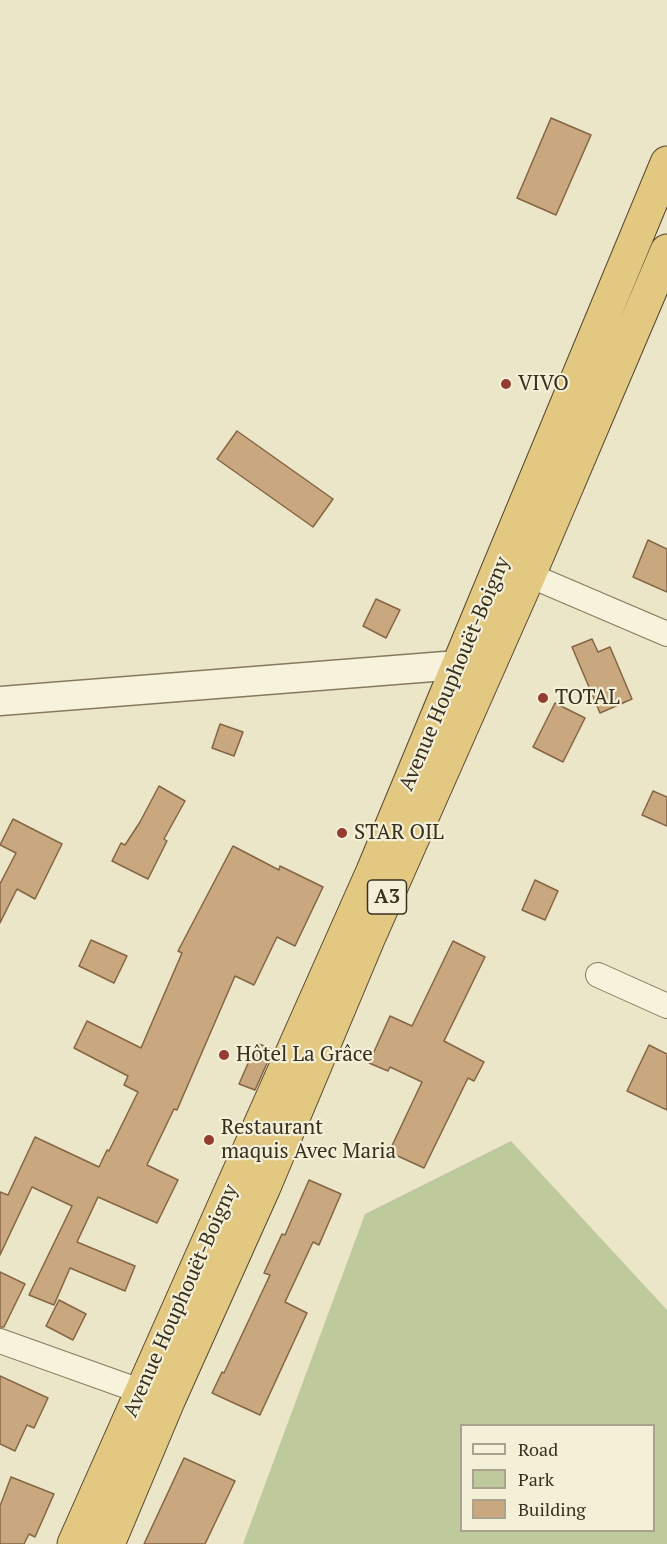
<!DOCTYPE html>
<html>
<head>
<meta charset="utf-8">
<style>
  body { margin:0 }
  #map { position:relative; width:667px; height:1544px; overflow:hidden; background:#ece6c8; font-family:"PT Serif",serif }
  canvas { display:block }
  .legend { position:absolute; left:460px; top:1424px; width:195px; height:108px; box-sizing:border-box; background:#f4efd7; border:2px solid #a9a28e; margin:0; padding:8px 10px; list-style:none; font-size:18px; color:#392f20 }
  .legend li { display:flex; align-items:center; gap:12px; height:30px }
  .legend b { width:30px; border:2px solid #a9a28e }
</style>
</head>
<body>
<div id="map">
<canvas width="667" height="1544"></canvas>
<ul class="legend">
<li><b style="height:8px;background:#f7f2db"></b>Road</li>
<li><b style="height:16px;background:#bfca9c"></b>Park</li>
<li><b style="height:16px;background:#c9a77f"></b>Building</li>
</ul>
</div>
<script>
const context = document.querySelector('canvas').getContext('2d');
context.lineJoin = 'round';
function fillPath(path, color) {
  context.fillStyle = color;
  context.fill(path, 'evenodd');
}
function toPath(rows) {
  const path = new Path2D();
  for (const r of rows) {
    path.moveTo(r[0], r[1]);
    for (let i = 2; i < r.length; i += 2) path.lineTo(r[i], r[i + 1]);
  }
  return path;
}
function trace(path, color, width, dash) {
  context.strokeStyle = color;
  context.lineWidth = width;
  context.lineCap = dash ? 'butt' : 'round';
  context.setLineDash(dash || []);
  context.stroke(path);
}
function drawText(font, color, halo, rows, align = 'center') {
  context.font = font + ' "PT Serif",serif';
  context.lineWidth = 4.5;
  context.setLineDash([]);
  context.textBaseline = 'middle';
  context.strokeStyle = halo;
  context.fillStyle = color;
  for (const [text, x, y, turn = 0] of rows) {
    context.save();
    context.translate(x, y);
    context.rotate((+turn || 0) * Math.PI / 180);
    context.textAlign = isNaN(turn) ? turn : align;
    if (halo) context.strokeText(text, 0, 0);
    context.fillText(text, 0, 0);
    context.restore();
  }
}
fillPath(toPath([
  [511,1141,667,1310,667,1544,243,1544,365,1214],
  [462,1426,654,1426,654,1530,462,1530]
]), '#bfca9c');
const building = toPath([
  [551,118,591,135,556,215,517,198,551,118],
  [237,431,333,499,313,527,217,459,237,431],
  [648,540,667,549,667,592,633,577,648,540],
  [376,599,400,610,386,638,363,626,376,599],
  [592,639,598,652,610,647,632,699,600,713,572,647,592,639],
  [555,703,585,718,563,762,533,747,555,703],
  [220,724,243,732,234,756,212,748,220,724],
  [159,786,185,801,164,839,167,841,148,879,112,861,121,843,125,845,140,822,159,786],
  [653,791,667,797,667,826,642,815,653,791],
  [13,819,62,844,35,899,17,889,0,923,0,884,16,853,0,845,13,819],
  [233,846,279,870,280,866,323,887,295,946,277,937,254,985,235,976,177,1110,174,1109,147,1165,178,1180,157,1223,98,1197,77,1242,135,1266,125,1291,70,1268,54,1305,29,1295,72,1206,32,1187,0,1255,0,1192,8,1195,35,1137,99,1167,107,1150,109,1151,138,1092,124,1085,128,1076,74,1048,87,1021,141,1048,182,953,178,951,233,846],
  [535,880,558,891,545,920,522,910,535,880],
  [91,940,127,956,114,983,79,966,91,940],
  [453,941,485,957,444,1041,484,1062,474,1081,468,1078,424,1168,389,1152,422,1082,390,1067,388,1071,369,1063,390,1016,412,1026,453,941],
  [257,1043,273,1050,255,1090,239,1084,257,1043],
  [649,1045,667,1054,667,1110,627,1091,649,1045],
  [309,1180,341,1194,319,1245,313,1242,285,1302,307,1313,260,1415,212,1393,222,1372,224,1373,270,1275,264,1273,282,1234,285,1235,309,1180],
  [0,1272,25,1284,4,1327,0,1327,0,1272],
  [59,1300,86,1314,73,1340,46,1326,59,1300],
  [0,1376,48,1398,34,1428,27,1425,15,1451,0,1444,0,1376],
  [184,1458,235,1481,205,1544,144,1544,184,1458],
  [11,1477,54,1494,35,1537,29,1534,24,1544,0,1544,0,1506,11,1477]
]);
fillPath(building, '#c9a77f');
trace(building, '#856644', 1.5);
const minor = toPath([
  [529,575,667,634],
  [598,975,667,1006],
  [0,1341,140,1391]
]);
const tertiary = toPath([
  [0,701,458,665,477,668]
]);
const trunk = toPath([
  [74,1544,373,871,667,163],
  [108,1544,168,1401,264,1187,368,939,529,575,667,251]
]);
trace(minor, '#87795d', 26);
trace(tertiary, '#87795d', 31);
trace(trunk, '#564731', 35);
trace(minor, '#f7f2db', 24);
trace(tertiary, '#f7f2db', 28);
trace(trunk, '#e2c880', 33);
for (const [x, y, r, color] of [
  [506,384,6,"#943c30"],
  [543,698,6,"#943c30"],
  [342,833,6,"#943c30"],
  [224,1055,6,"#943c30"],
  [209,1140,6,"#943c30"]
]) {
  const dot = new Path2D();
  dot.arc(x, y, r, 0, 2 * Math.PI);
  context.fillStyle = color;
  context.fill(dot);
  trace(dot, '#f4efd7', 2);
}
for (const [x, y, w] of [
  [387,897,39]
]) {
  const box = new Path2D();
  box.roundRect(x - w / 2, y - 17, w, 34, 4.5);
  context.fillStyle = '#f4efd7';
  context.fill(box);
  trace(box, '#392f20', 1.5);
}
drawText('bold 20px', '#392f20', null, [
  ["A3",387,897]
]);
drawText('21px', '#392f20', '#f4efd7', [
  ["VIVO",518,384],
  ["TOTAL",555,698],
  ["STAR OIL",354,833],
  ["Hôtel La Grâce",236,1055],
  ["Restaurant",221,1128],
  ["maquis Avec Maria",221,1152]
], 'left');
drawText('21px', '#392f20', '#f4efd7', [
  ["Avenue Houphouët-Boigny",455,674,-67],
  ["Avenue Houphouët-Boigny",181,1301,-66]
]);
</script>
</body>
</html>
